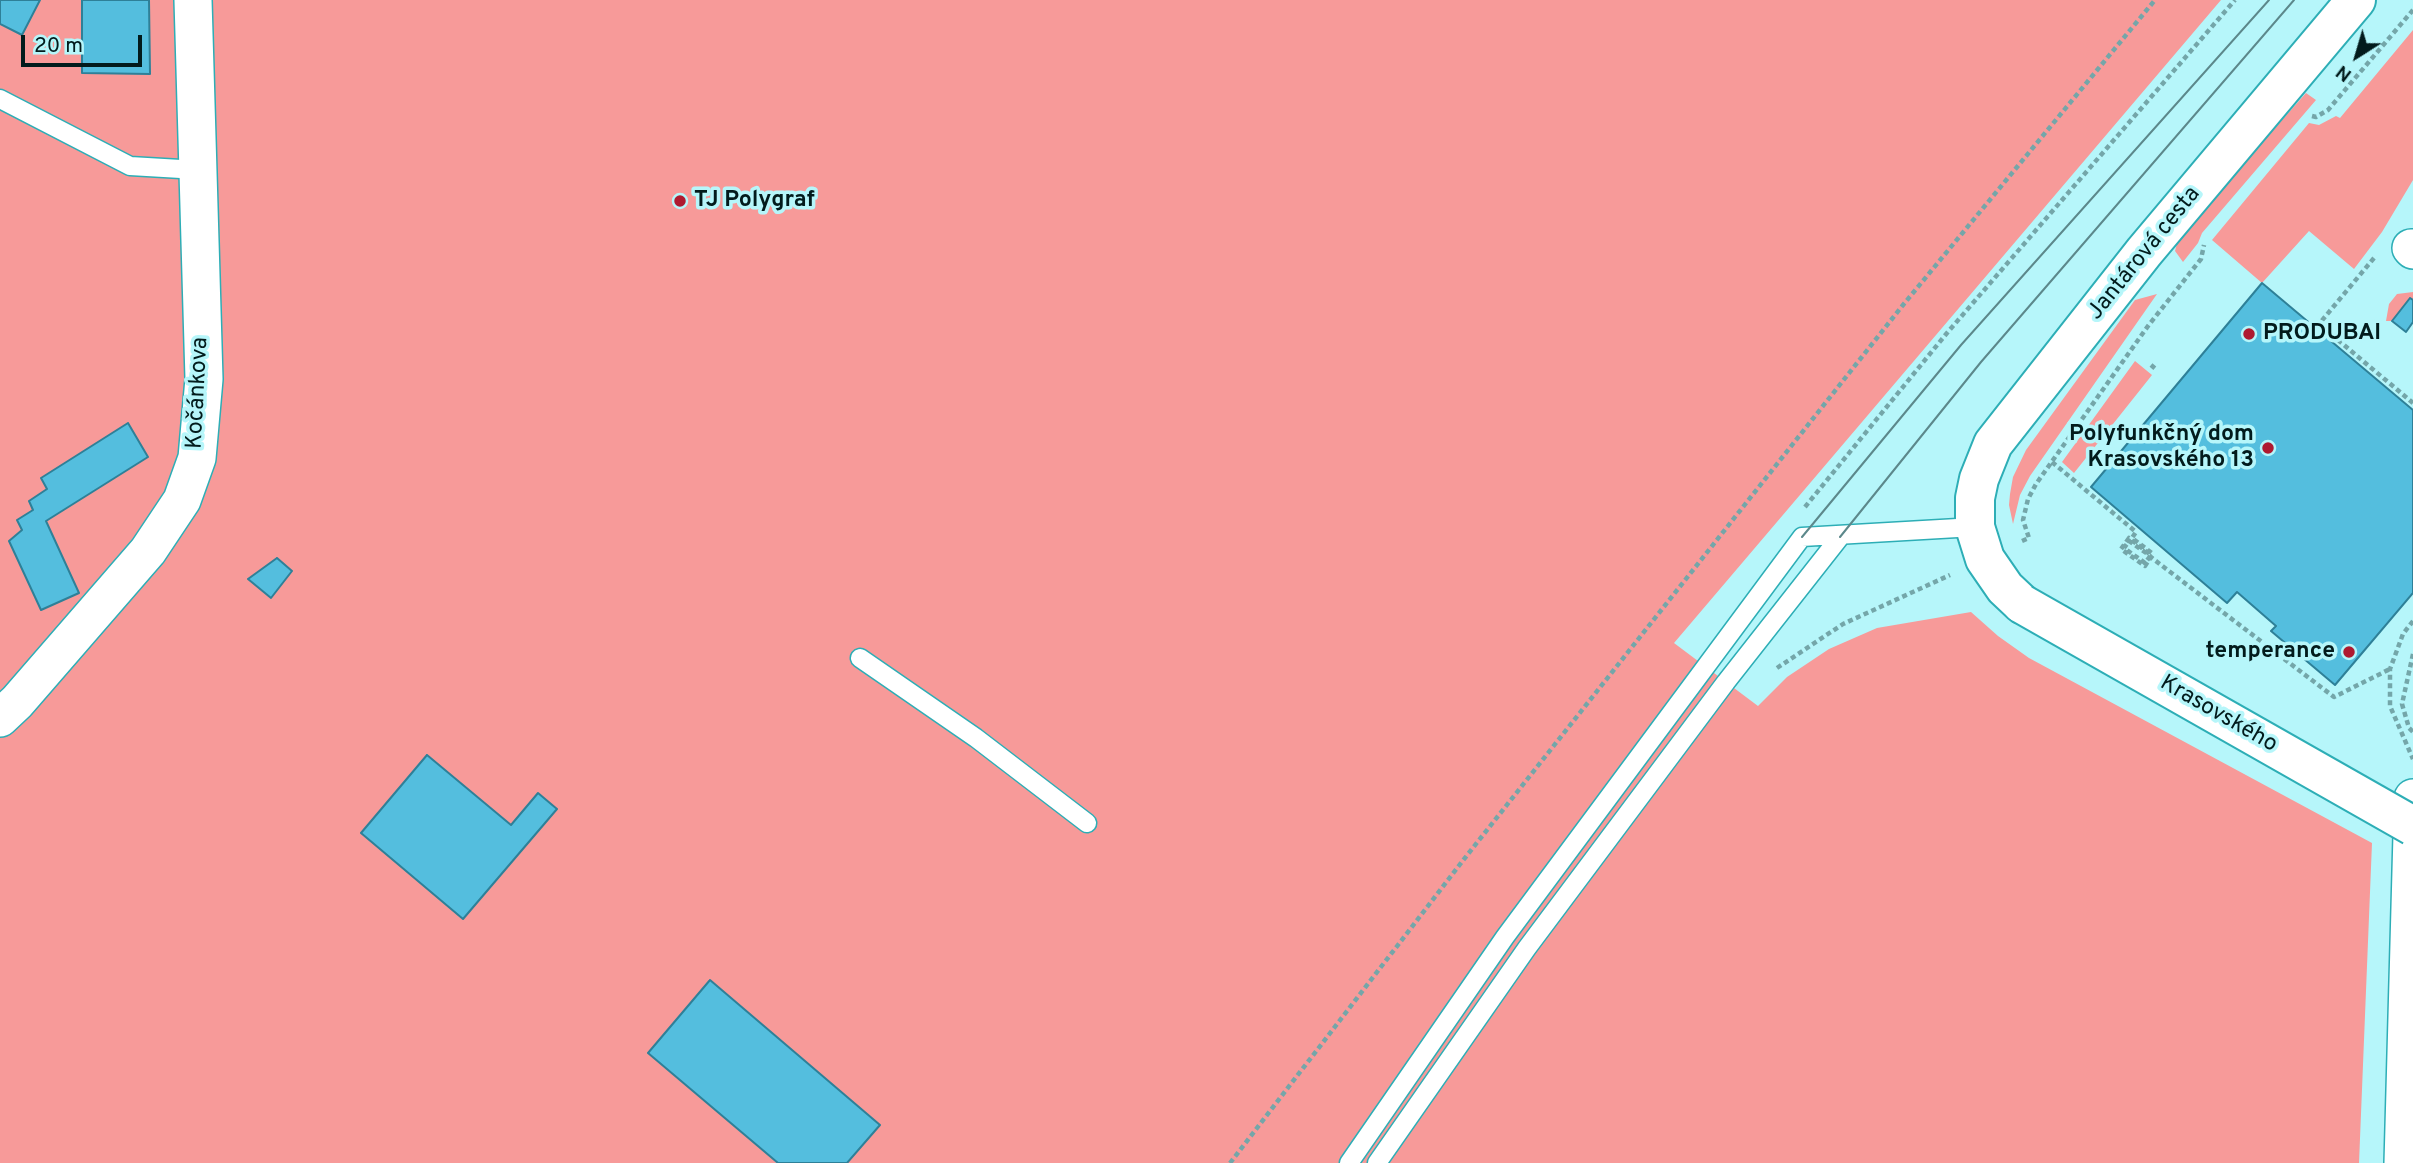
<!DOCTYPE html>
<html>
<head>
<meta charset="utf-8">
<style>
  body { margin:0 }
  #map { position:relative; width:2413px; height:1163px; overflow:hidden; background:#b6f6fa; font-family:Overpass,sans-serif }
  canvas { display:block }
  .north { position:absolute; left:2322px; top:21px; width:70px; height:70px; -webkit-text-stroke:5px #b6f6fa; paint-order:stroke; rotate:217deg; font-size:19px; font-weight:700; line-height:28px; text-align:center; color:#021b1c }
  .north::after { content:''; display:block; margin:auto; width:24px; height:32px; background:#021b1c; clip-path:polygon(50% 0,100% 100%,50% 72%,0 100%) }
  .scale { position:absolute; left:21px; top:35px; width:121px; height:32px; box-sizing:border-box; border:4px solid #021b1c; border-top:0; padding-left:9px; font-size:21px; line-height:24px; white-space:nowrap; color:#021b1c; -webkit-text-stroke:5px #b6f6fa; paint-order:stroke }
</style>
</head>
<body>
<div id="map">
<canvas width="2413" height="1163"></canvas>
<div class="north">N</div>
<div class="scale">20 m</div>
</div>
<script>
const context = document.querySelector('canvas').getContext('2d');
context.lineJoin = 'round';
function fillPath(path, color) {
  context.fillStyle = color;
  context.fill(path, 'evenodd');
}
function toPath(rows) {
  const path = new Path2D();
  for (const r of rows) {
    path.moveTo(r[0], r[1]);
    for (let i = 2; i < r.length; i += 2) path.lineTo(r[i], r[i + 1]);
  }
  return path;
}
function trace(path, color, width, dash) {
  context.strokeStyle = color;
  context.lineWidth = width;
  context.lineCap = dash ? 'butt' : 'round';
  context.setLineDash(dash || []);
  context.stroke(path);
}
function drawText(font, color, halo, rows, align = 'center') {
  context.font = font + ' Overpass,sans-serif';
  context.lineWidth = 7;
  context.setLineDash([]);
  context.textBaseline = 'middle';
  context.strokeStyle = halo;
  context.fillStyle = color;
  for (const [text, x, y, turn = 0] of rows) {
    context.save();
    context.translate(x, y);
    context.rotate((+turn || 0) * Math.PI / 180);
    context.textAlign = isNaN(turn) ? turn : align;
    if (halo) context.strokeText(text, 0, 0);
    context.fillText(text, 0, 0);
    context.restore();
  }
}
fillPath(toPath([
  [0,0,2221,0,1674,643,1758,706,1787,677,1829,649,1877,628,1971,612,1998,636,2029,658,2372,843,2359,1163,0,1163],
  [2413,30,2413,180,2382,232,2354,269,2309,231,2262,283,2212,240,2309,123,2319,125,2336,116,2340,118],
  [2306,93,2316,100,2202,233,2198,243,2183,262,2175,251,2179,236],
  [2413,292,2413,300,2410,298,2392,321,2386,321,2389,304,2397,294],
  [2157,294,2030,476,2020,495,2013,524,2009,505,2010,494,2013,477,2026,450,2135,300],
  [2135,361,2152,375,2074,473,2062,462]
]), '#f79a99');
const building = toPath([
  [0,0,40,0,22,35,0,24,0,0],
  [82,0,149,0,150,74,82,73,82,0],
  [2262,283,2413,410,2413,593,2335,685,2271,631,2276,626,2237,592,2227,603,2091,487,2262,283],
  [2410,298,2413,300,2413,322,2406,332,2392,321,2410,298],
  [128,423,148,457,46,521,79,593,41,610,9,541,22,530,17,520,33,510,29,501,47,489,41,478,128,423],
  [277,558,292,571,271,598,248,579,277,558],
  [427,755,511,825,538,793,557,809,463,919,361,833,427,755],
  [710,980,880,1125,847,1163,778,1163,648,1053,710,980]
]);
fillPath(building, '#54bede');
trace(building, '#2e8098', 2);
const service = toPath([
  [0,99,130,166,198,170],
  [860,658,976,738,1087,823],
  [1349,1163,1505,937,1802,537,1975,527],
  [1377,1163,1527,948,1726,682,1840,537]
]);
const minor = toPath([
  [2411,248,2413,250],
  [0,718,17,702,148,551,182,500,197,458,204,379,193,0],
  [2403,1163,2413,798]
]);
const tertiary = toPath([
  [2022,604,2005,588,1985,559,1975,527,1975,498,1979,479,1993,444,2144,252,2356,0]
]);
trace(service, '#2daeb6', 21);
trace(minor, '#2daeb6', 40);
trace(tertiary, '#2daeb6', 42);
trace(toPath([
  [2312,116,2316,117,2328,110,2413,10],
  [2374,258,2319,324,2413,403],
  [2151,365,2157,370],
  [2052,462,2136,532,2132,538,2153,554,2145,566,2121,549,2129,538,2151,555,2145,563,2124,548,2129,541,2149,555,2152,558,2165,568,2334,697,2390,669],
  [1805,507,1947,333,2235,0],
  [2022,541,2029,538,2023,520,2028,499,2036,484,2148,326,2201,259,2204,245],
  [2413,621,2403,634,2390,669,2390,706,2413,759],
  [2413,654,2402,704,2409,728,2413,732],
  [1777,668,1843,624,1950,575],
  [1230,1163,1468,854,1903,305,2155,0]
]), '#74a6a9', 4.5, [5, 3.5]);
trace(service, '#fff', 18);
trace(minor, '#fff', 37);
trace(tertiary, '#fff', 38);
trace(toPath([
  [1802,537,1961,345,2269,0],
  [1840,537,1981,362,2294,0]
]), '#5c888b', 2);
const tertiaryBridge = toPath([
  [2022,604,2413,826]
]);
trace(tertiaryBridge, '#2daeb6', 42, []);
trace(tertiaryBridge, '#fff', 38);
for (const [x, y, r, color] of [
  [680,201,7,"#ae1a30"],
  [2249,334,7,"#ae1a30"],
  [2268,448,7,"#ae1a30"],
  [2349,652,7,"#ae1a30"]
]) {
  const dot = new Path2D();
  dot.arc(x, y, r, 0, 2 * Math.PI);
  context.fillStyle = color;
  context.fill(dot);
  trace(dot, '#b6f6fa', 2.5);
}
drawText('bold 23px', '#021b1c', '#b6f6fa', [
  ["TJ Polygraf",694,201],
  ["PRODUBAI",2263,334],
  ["Polyfunkčný dom",2254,435,"right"],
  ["Krasovského 13",2254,461,"right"],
  ["temperance",2335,652,"right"]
], 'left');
drawText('23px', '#021b1c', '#b6f6fa', [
  ["Jantárová cesta",2145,254,-51],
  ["Kočánkova",199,393,-87],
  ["Krasovského",2218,715,30]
]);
</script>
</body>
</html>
